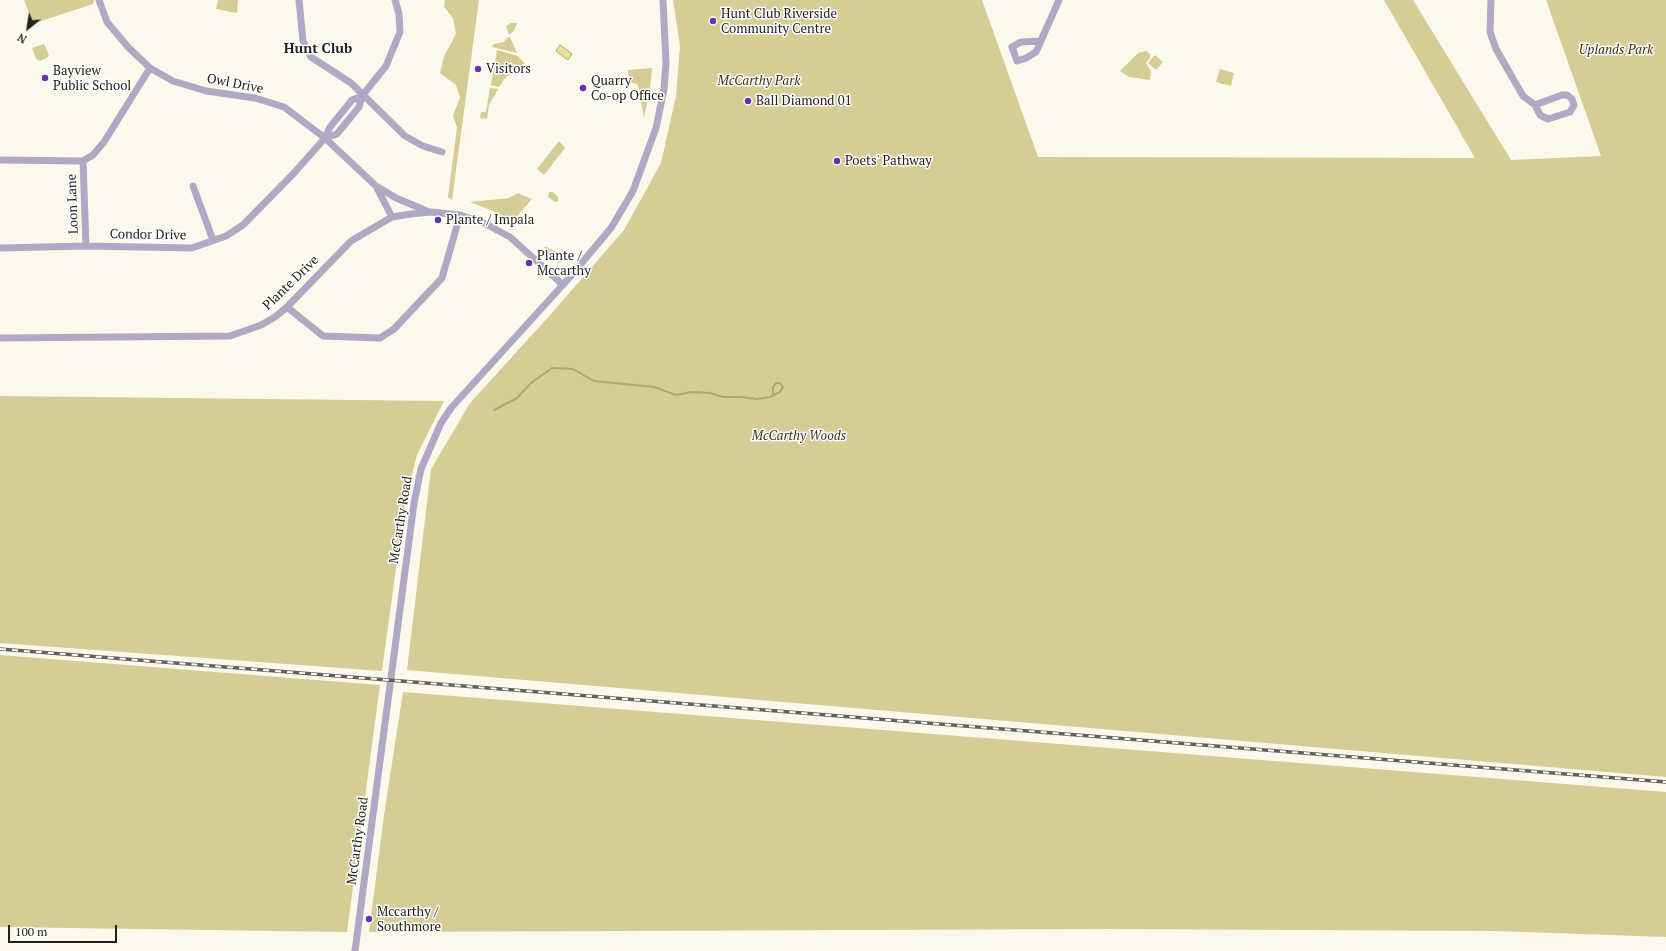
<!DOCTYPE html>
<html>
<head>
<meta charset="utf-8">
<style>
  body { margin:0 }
  #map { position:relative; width:1666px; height:951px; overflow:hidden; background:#fbf9eb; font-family:"PT Serif",serif }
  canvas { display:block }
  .north { position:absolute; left:8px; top:8px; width:40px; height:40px; -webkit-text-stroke:3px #fff; paint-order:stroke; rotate:210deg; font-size:11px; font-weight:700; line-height:16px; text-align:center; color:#22211c }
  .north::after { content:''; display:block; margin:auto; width:14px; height:18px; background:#22211c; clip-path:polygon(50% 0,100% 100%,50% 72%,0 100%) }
  .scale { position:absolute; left:8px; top:925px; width:109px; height:18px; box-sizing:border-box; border:2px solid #22211c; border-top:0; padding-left:5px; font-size:12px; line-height:14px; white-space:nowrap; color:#22211c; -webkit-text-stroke:3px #fff; paint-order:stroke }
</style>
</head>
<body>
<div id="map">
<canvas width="1666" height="951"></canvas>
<div class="north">N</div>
<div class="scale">100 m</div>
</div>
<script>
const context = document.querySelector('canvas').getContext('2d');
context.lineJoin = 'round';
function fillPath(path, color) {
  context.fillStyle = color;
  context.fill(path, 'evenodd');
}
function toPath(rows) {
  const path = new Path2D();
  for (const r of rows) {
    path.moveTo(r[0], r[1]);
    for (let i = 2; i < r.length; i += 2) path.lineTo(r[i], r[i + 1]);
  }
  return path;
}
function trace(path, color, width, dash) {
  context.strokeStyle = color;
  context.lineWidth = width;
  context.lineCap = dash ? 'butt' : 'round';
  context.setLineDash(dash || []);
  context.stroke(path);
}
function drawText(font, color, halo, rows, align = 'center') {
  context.font = font + ' "PT Serif",serif';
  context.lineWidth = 3;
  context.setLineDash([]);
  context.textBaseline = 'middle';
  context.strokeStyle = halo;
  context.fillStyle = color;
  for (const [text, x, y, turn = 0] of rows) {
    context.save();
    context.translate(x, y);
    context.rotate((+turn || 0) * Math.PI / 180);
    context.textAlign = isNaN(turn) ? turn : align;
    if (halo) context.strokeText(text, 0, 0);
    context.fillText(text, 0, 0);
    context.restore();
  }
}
fillPath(toPath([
  [24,0,94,0,93,4,38,22,31,19],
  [218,0,238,0,237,13,216,9],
  [445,0,479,0,452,200,448,197,457,127,453,116,460,97,456,85,440,73,444,56,456,34,453,18,444,7],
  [673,0,982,0,1038,157,1475,158,1384,0,1413,0,1511,160,1601,156,1546,0,1666,0,1666,777,407,670,431,469,470,403,551,314,624,230,661,163,676,96,680,46],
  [511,23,517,23,514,31,509,35,506,26],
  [508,37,510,37,517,53,492,47,494,44,504,42],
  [44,44,49,55,47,58,40,61,36,59,32,48],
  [497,50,518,56,525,64,518,66,512,74,506,77,499,87,491,85],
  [1146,51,1150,54,1150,58,1146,63,1151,71,1150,80,1129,77,1120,71,1138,53],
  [1155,55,1163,62,1156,70,1148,63],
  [652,68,650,89,644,118,639,89,637,84,629,82,628,70],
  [1220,69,1234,73,1231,86,1216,82],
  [490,88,498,89,489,105,487,119,480,118,481,112,486,112],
  [559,141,565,148,544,175,537,169],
  [549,192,553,192,558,197,558,201,555,202,548,197],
  [518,193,532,199,512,222,493,211,470,202,509,198],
  [544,247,547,247,558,253,567,254,567,258,563,262,558,263,553,259],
  [0,396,444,401,417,455,405,502,382,671,0,643],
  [0,655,380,685,347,932,0,927],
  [403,692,1666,792,1666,937,1495,931,1106,929,369,932,384,815]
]), '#d6cc95');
const water = toPath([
  [560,45,572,54,568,60,556,51,560,45]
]);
fillPath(water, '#ecdf96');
trace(water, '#afa671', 1);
trace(toPath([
  [494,410,517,398,531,383,552,368,573,369,594,381,654,387,676,395,691,392,710,393,723,397,741,397,757,399,770,397,780,392,783,387,780,383,776,383,773,387,773,395]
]), '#afa671', 2);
trace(toPath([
  [99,0,107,22,128,47,150,68,173,81,206,91,255,98,284,107,325,138,376,186,396,198,427,211],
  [299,0,303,41,311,57,351,83,405,136,423,146,442,152],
  [1491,0,1490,32,1496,49,1523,96,1535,105,1540,115,1548,119,1570,112,1574,105,1572,99,1567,95,1562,95,1535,105],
  [1040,41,1021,42,1012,47,1017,61,1026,58,1036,52,1059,0],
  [325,138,337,134,359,107,362,96,386,66,400,32,399,14,395,0],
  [0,160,83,161,93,155,104,142,150,68],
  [83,161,86,246],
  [193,186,213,240],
  [377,188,392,217],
  [0,248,86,246,192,248,226,236,243,225,294,173,325,138,330,127,352,100,362,96],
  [287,307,323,336,380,338,394,329,442,278,460,215],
  [0,338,230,336,261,325,275,317,287,307,351,241,392,217,411,214,431,212,460,215,482,222,510,237,563,285],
  [355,951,414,503,421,469,441,423,451,408,570,277,611,228,633,191,656,128,664,89,666,63,663,0]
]), '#b0a9c6', 7);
const rail = toPath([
  [0,649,1666,782]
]);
trace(rail, '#626059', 3.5);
trace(rail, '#fff', 2, [6]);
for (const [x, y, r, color] of [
  [713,21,4,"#6434ab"],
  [478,69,4,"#6434ab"],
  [45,78,4,"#6434ab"],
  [583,88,4,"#6434ab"],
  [748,101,4,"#6434ab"],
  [837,161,4,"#6434ab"],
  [438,220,4,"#6434ab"],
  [529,263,4,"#6434ab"],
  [369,919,4,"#6434ab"]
]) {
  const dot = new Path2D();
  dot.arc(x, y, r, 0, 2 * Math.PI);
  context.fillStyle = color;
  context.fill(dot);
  trace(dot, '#fff', 1.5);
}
drawText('13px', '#22211c', '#fff', [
  ["Hunt Club Riverside",721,14],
  ["Community Centre",721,29],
  ["Visitors",486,69],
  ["Bayview",53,71],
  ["Public School",53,86],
  ["Quarry",591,81],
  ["Co-op Office",591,96],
  ["Ball Diamond 01",756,101],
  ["Poets' Pathway",845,161],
  ["Plante / Impala",446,220],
  ["Plante /",537,256],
  ["Mccarthy",537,271],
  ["Mccarthy /",377,912],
  ["Southmore",377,927]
], 'left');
drawText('italic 13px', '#3a3414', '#fff', [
  ["Uplands Park",1616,50],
  ["McCarthy Park",759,81],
  ["McCarthy Woods",799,436]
]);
drawText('13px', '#22211c', '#fff', [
  ["Owl Drive",235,84,11],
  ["Loon Lane",73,204,-92],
  ["Condor Drive",148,235,1],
  ["Plante Drive",291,283,-44],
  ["McCarthy Road",401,520,-81],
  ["McCarthy Road",358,841,-82]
]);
drawText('bold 14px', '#22211c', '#fff', [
  ["Hunt Club",318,49]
]);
</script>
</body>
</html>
